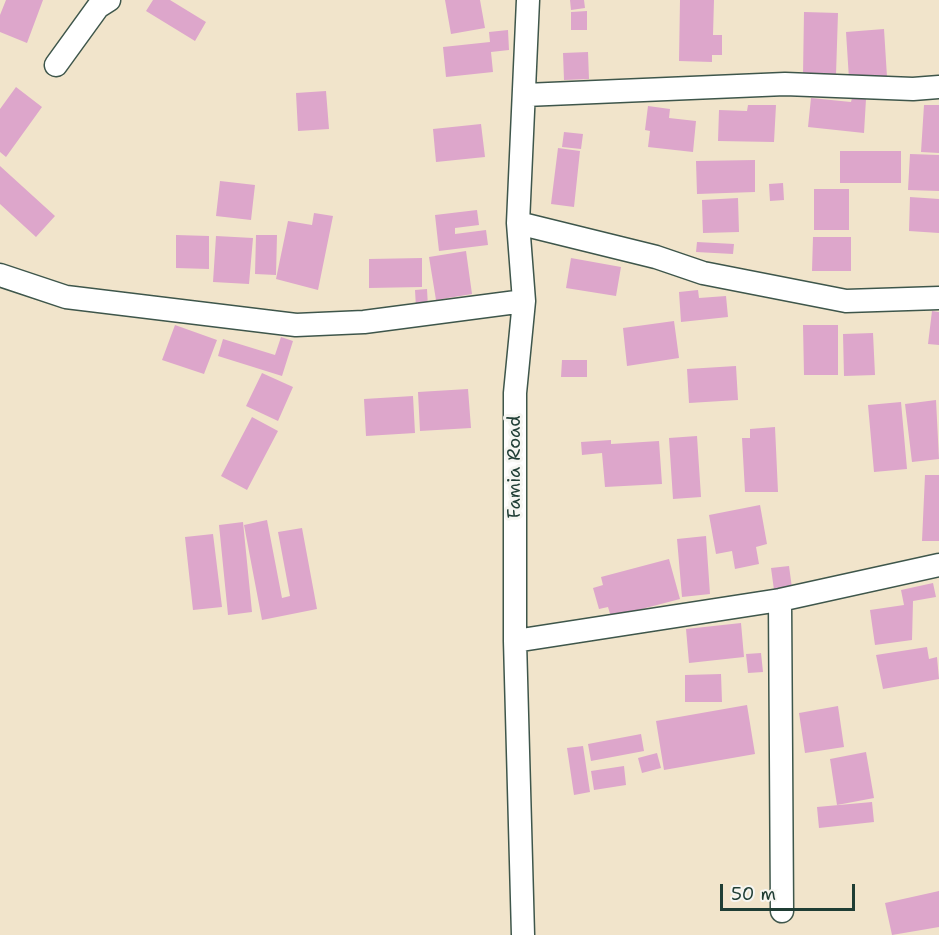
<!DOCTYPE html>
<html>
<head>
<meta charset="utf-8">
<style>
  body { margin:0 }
  #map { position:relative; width:939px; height:935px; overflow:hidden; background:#f1e4cb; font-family:"Shantell Sans",sans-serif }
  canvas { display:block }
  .scale { position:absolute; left:720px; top:884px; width:135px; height:27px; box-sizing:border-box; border:3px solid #1f3d34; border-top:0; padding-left:8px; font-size:18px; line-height:21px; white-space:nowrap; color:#1f3d34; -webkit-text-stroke:4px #f6f6f2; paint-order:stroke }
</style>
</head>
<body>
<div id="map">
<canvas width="939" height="935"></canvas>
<div class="scale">50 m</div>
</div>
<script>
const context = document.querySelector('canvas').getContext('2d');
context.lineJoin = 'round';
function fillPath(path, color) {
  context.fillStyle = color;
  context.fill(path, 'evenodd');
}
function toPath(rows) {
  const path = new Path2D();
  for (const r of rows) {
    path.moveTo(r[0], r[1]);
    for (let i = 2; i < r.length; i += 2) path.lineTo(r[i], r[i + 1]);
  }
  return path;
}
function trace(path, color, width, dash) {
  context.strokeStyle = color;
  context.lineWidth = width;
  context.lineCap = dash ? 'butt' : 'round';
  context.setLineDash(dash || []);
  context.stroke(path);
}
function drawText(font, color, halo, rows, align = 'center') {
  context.font = font + ' "Shantell Sans",sans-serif';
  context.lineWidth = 6;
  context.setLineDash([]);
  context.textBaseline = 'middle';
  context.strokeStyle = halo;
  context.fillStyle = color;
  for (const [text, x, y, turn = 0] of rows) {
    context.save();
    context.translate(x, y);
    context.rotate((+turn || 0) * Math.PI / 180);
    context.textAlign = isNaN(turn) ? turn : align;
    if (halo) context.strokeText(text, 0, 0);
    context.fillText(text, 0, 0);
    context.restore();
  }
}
fillPath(toPath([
  [6,0,43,0,27,43,0,32,0,15],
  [153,0,170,0,206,22,195,41,146,11],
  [445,0,480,0,485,28,451,34],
  [570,0,584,0,585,8,571,10],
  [680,0,714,0,713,35,722,35,722,55,712,55,712,62,679,61],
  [587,11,587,30,571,30,571,12],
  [804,12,838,13,836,75,803,75],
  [884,29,887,77,849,79,846,32],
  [508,30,509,50,491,52,493,72,446,77,443,47,490,42,489,32],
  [588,52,589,79,564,80,563,53],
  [16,87,42,107,6,157,0,152,0,109],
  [326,91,329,129,298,131,296,93],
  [811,98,851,102,852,98,866,99,864,133,808,127],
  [748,105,776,105,774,142,718,141,719,110,747,111],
  [924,105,939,105,939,153,921,152],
  [648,106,670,109,669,118,696,121,693,152,648,147,650,131,645,130],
  [481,124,485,157,436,162,433,129],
  [564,132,583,134,581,149,562,147],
  [558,148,580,151,574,207,551,204],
  [840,151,901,151,901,183,840,183],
  [910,154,939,155,939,191,908,190],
  [755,160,755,192,697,194,696,161],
  [0,166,55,216,36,237,0,204],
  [220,181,255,185,251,220,216,216],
  [783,183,784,200,770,201,769,184],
  [814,189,849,189,849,230,814,230],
  [910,197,939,199,939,233,909,231],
  [738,198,739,232,703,233,702,200],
  [477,210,479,225,455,228,455,234,486,230,488,245,439,251,435,215],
  [314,213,333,216,318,290,276,279,288,221,312,225],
  [176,235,209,236,209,269,176,268],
  [256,235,277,235,276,275,255,274],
  [216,236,253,238,249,284,213,282],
  [813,237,851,237,851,271,812,271],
  [697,242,734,244,733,254,696,252],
  [466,251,472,294,436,300,429,257],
  [422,258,422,287,369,288,369,259],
  [571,258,621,267,616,296,566,288],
  [427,289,428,307,416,308,415,290],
  [698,290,699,298,726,296,728,317,681,322,679,292],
  [932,311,939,312,939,345,928,344],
  [674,321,679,358,627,366,623,328],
  [175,325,217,340,204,374,162,360],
  [803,325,838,325,838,375,804,375],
  [873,333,875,375,844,376,843,334],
  [281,337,293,341,282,376,218,356,223,339,275,355],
  [562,360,587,360,587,377,561,377],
  [736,366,738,400,689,403,687,369],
  [262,373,293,387,278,421,246,406],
  [468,389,471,428,420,431,418,392],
  [413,396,415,433,366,436,364,399],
  [936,400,939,459,912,462,905,404],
  [901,402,907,469,874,472,868,405],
  [252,417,278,431,247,490,221,476],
  [775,427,778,492,745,492,742,438,750,438,750,429],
  [697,436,701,497,673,499,669,438],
  [611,440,611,444,659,441,662,484,605,487,602,453,582,455,581,442],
  [925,475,939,475,939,541,922,541],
  [760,505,767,544,756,547,759,564,735,569,732,551,716,554,709,515],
  [267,520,282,598,290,596,278,532,302,528,317,609,262,620,244,525],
  [243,522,252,612,228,615,219,525],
  [213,534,222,607,193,610,185,537],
  [706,536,710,594,682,597,677,539],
  [669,559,680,599,611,617,608,607,599,609,593,588,603,585,601,577],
  [789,566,792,588,774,590,771,568],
  [933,583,936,597,913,601,912,640,875,645,870,610,904,605,901,590],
  [741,623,744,657,689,663,686,629],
  [927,647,929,659,937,657,939,679,883,689,876,655],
  [761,653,763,672,748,673,746,654],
  [721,674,722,702,685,702,685,675],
  [747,705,755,754,664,770,656,721],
  [838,706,844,747,805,753,799,713],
  [641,734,644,751,591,761,588,744],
  [583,746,590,792,574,795,567,748],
  [866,752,874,798,837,805,830,759],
  [657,753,661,768,642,773,638,758],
  [624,766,626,785,594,790,591,771],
  [872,802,874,822,819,828,817,807],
  [939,891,939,927,892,935,885,903]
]), '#dda6cb');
const street = toPath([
  [56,65,98,7,109,0],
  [525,95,785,84,913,89,939,87],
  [518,223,656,257,703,273,846,301,939,298],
  [0,275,66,297,296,325,364,322,524,301],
  [780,600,782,911],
  [515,641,780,600,939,565],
  [523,935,515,641,515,393,524,301,518,223,528,0]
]);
trace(street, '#3e564b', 25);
trace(street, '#fff', 22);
drawText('18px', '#1f3d34', '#f6f6f2', [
  ["Famia Road",515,467,-90]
]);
</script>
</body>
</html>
